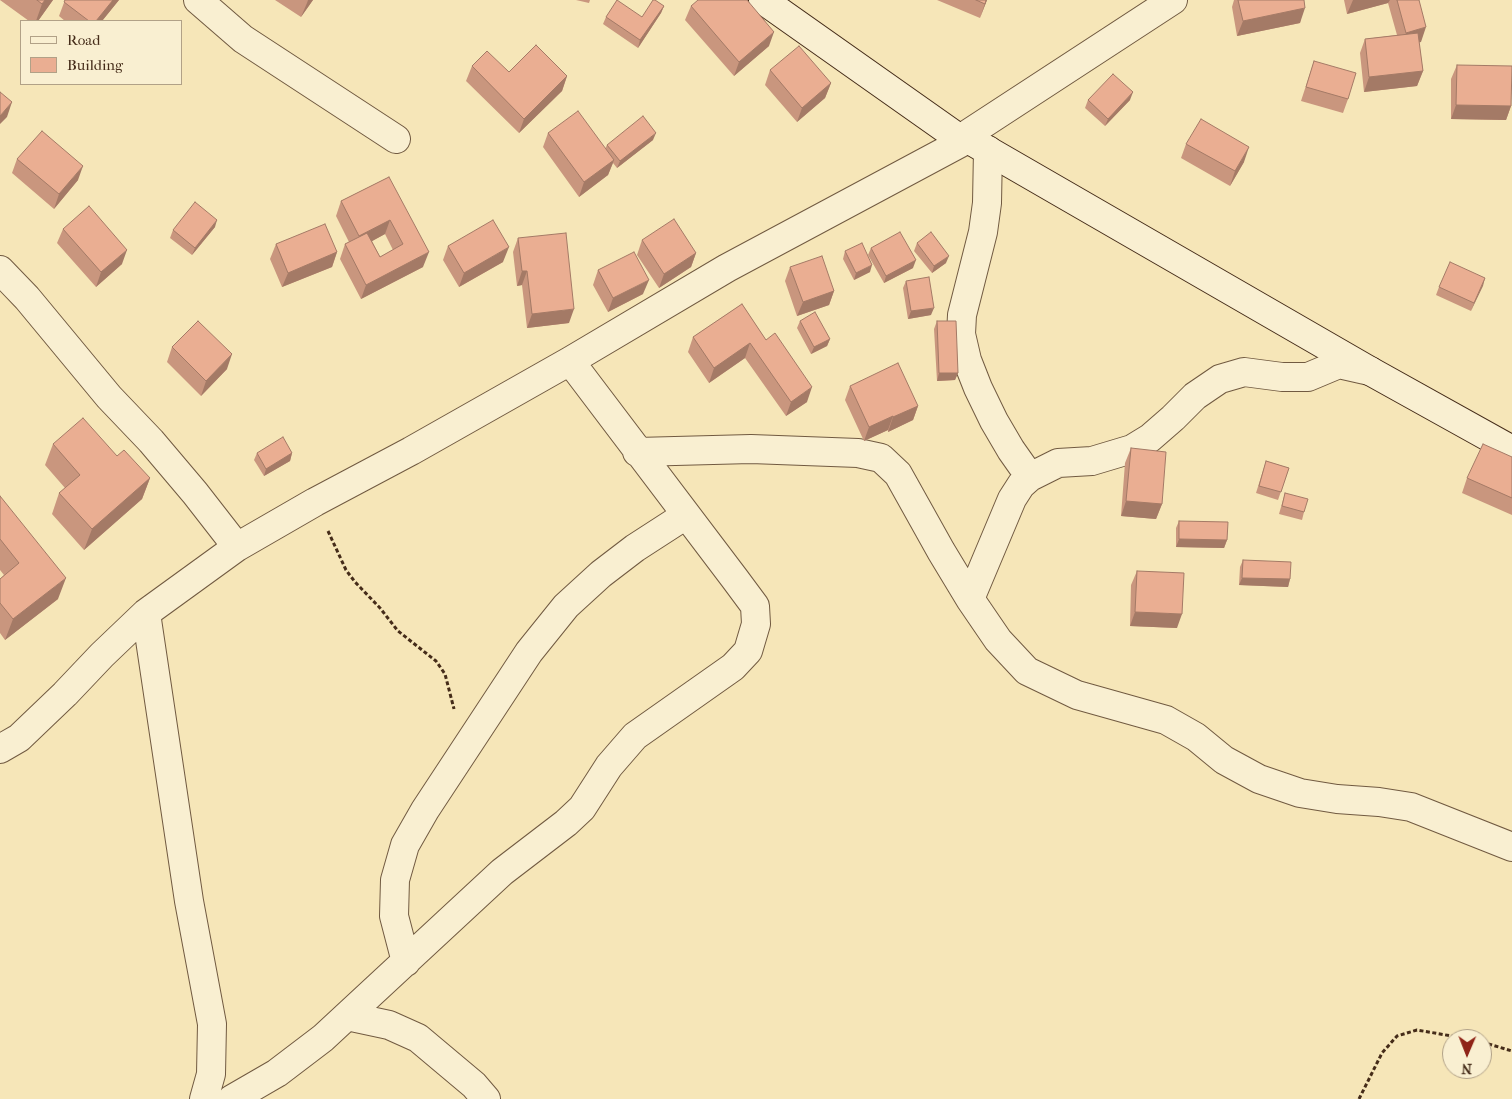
<!DOCTYPE html>
<html>
<head>
<meta charset="utf-8">
<style>
  body { margin:0 }
  #map { position:relative; width:1512px; height:1099px; overflow:hidden; background:#f6e6b8; font-family:"IM FELL French Canon",serif }
  canvas { display:block }
  .legend { position:absolute; left:20px; top:20px; width:162px; height:65px; box-sizing:border-box; background:#f9efd1; border:1px solid #b1a187; margin:0; padding:6px 9px; list-style:none; font-size:15px; color:#452c19 }
  .legend li { display:flex; align-items:center; gap:10px; height:25px }
  .legend b { width:25px; border:1px solid #b1a187 }
  .north { position:absolute; left:1442px; top:1029px; width:50px; height:50px; box-sizing:border-box; background:#f9efd1; border:1px solid #b1a187; border-radius:50%; rotate:181deg; font-size:14px; font-weight:700; line-height:20px; text-align:center; color:#452c19 }
  .north::after { content:''; display:block; margin:auto; width:18px; height:22px; background:#8f2418; clip-path:polygon(50% 0,100% 100%,50% 72%,0 100%) }
</style>
</head>
<body>
<div id="map">
<canvas width="1512" height="1099"></canvas>
<ul class="legend">
<li><b style="height:6px;background:#f9efd1"></b>Road</li>
<li><b style="height:14px;background:#eaae92"></b>Building</li>
</ul>
<div class="north">N</div>
</div>
<script>
const context = document.querySelector('canvas').getContext('2d');
context.lineJoin = 'round';
function toPath(rows) {
  const path = new Path2D();
  for (const r of rows) {
    path.moveTo(r[0], r[1]);
    for (let i = 2; i < r.length; i += 2) path.lineTo(r[i], r[i + 1]);
  }
  return path;
}
function trace(path, color, width, dash) {
  context.strokeStyle = color;
  context.lineWidth = width;
  context.lineCap = dash ? 'butt' : 'round';
  context.setLineDash(dash || []);
  context.stroke(path);
}
function fillPath(path, color) {
  context.fillStyle = color;
  context.fill(path, 'evenodd');
}
const street = toPath([
  [198,0,243,39,396,139],
  [960,139,1173,0],
  [988,150,987,203,983,232,962,315,961,334,967,360,978,388,994,421,1011,450,1030,477],
  [0,270,27,298,109,397,151,441,195,493,237,547],
  [637,452,751,449,858,453,881,458,898,474,941,551,970,599,998,640,1027,671,1077,695,1166,720,1196,737,1224,760,1259,779,1300,793,1337,799,1379,802,1411,807,1512,847],
  [970,599,1012,499,1021,485,1030,477,1058,463,1092,461,1132,449,1150,438,1173,418,1195,396,1220,379,1244,372,1282,377,1308,377,1339,364,1370,371],
  [146,613,189,901,212,1024,211,1074,204,1099],
  [0,749,19,738,65,694,102,655,146,613,237,547,315,502,411,451,570,361,727,268,968,139],
  [406,962,394,916,395,880,405,845,425,810,529,652,566,606,601,574,635,548,686,515],
  [347,1016,389,1025,418,1038,474,1085,486,1099],
  [232,1099,277,1073,323,1038,502,872,566,823,582,808,609,766,635,736,733,667,748,651,756,624,755,606,735,579,570,361]
]);
const secondary = toPath([
  [763,0,960,139,968,139,1370,371,1512,450]
]);
trace(street, '#715a41', 30);
trace(secondary, '#452c19', 30);
trace(toPath([
  [328,531,346,570,355,582,380,608,398,631,436,661,445,674,454,709],
  [1482,1042,1512,1051],
  [1359,1099,1382,1053,1397,1036,1417,1030,1469,1039]
]), '#452c19', 3, [4, 2.5]);
trace(street, '#f9efd1', 28);
trace(secondary, '#f9efd1', 28);
fillPath(toPath([
  [0,0,53,0,38,21,29,21],
  [65,0,119,0,102,21,65,21,59,16],
  [275,0,313,0,301,17],
  [576,0,590,0,589,3],
  [937,0,987,0,980,18],
  [1234,0,1304,0,1300,23,1237,36,1232,7],
  [1344,0,1419,0,1421,42,1419,42,1423,71,1417,86,1364,92,1360,53,1365,39,1397,35,1388,3,1347,14],
  [664,6,661,13,638,48,603,24,606,17,642,17],
  [691,6,769,46,734,76,685,20],
  [1314,61,1348,99,1343,113,1301,101],
  [1457,65,1511,106,1506,120,1451,119,1451,79],
  [472,66,509,72,567,76,562,91,519,133,466,81],
  [770,70,831,83,825,98,797,122,765,85],
  [1088,100,1130,100,1105,126,1085,108],
  [548,133,605,149,607,145,653,140,617,168,613,163,608,175,579,197,543,147],
  [1186,144,1244,162,1230,186,1181,158],
  [17,159,78,180,54,209,12,173],
  [389,177,423,267,361,299,340,259,345,244,349,242,336,216,341,201],
  [385,234,393,250,380,257,372,241],
  [215,227,192,255,170,238,173,230],
  [63,229,122,264,96,287,57,243],
  [518,238,569,323,527,328,522,285,517,286,513,252],
  [642,240,696,253,691,267,659,288,637,255],
  [917,243,946,263,932,273,914,251],
  [276,244,337,252,332,267,282,287,270,259],
  [448,246,503,262,459,287,443,260],
  [871,248,913,268,884,283,868,255],
  [845,251,870,272,854,280,843,259],
  [790,267,834,291,829,305,797,316,785,281],
  [598,270,643,294,608,312,593,285],
  [1485,278,1471,311,1436,295,1439,287],
  [906,281,931,315,908,319,903,288],
  [742,304,807,402,786,416,745,358,709,383,688,352,693,337],
  [800,321,830,339,827,346,811,354,797,328],
  [937,321,958,373,955,380,937,381,934,329],
  [172,347,227,369,201,396,167,362],
  [850,386,918,406,913,420,888,432,888,430,864,441,845,400],
  [53,444,117,456,150,478,142,499,84,550,52,514,59,493,65,488,45,465],
  [1131,448,1162,504,1156,519,1121,516,1125,463],
  [257,453,292,453,290,461,264,476,254,460],
  [1512,457,1512,515,1462,493,1467,478],
  [1266,461,1289,468,1278,500,1256,493],
  [1285,493,1304,512,1302,520,1279,514],
  [0,496,58,599,5,640,0,633,0,579,4,575,0,570],
  [1179,521,1227,540,1224,548,1176,547,1176,528],
  [1243,560,1290,579,1288,587,1239,585,1240,567],
  [1137,571,1177,628,1130,626,1131,585]
]), '#c9967e');
fillPath(toPath([
  [45,0,53,0,38,21,36,21,42,4],
  [113,0,119,0,102,21,96,21],
  [308,0,313,0,301,17,307,3],
  [986,0,987,0,980,18],
  [1353,0,1390,0,1388,3,1347,14],
  [664,6,661,13,638,48,640,40],
  [1305,8,1300,23,1237,36,1243,21],
  [1426,27,1421,42,1400,47,1406,33],
  [774,32,769,46,734,76,739,62],
  [1423,71,1417,86,1364,92,1369,77],
  [567,76,562,91,519,133,524,119],
  [831,83,825,98,797,122,802,108],
  [1133,92,1130,100,1105,126,1108,119],
  [12,102,7,117,0,124,0,116],
  [1456,105,1511,106,1506,120,1451,119],
  [656,133,653,140,617,168,620,161],
  [1249,147,1244,162,1230,186,1235,171],
  [614,160,608,175,579,197,584,182],
  [83,166,78,180,54,209,59,194],
  [217,220,215,227,192,255,195,248],
  [390,220,385,234,354,251,359,236],
  [509,247,503,262,459,287,464,273],
  [127,250,122,264,96,287,101,272],
  [337,252,332,267,282,287,288,273],
  [429,252,423,267,361,299,366,285],
  [696,253,691,267,659,288,664,274],
  [949,256,946,263,932,273,934,266],
  [916,260,913,268,884,283,886,276],
  [872,265,870,272,854,280,856,273],
  [522,271,527,271,522,285,517,286],
  [1485,278,1483,286,1471,311,1474,303],
  [649,280,643,294,608,312,613,298],
  [834,291,829,305,797,316,803,302],
  [934,308,931,315,908,319,911,311],
  [574,309,569,323,527,328,532,314],
  [830,339,827,346,811,354,814,347],
  [750,343,745,358,709,383,714,368],
  [232,354,227,369,201,396,206,381],
  [939,373,958,373,955,380,937,381],
  [812,387,807,402,786,416,791,402],
  [918,406,913,420,888,432,893,417],
  [893,416,888,430,864,441,869,427],
  [292,453,290,461,264,476,266,469],
  [150,478,142,499,84,550,92,529],
  [1126,501,1162,504,1156,519,1121,516],
  [1179,539,1227,540,1224,548,1176,547],
  [66,578,58,599,5,640,13,619],
  [1242,578,1290,579,1288,587,1239,585],
  [1135,612,1182,614,1177,628,1130,626]
]), '#a47a66');
const building = toPath([
  [37,0,45,0,42,4,37,0],
  [65,0,113,0,96,21,89,21,64,2,65,0],
  [617,0,642,17,653,0,655,0,664,6,640,40,606,17,617,0],
  [698,0,747,0,774,32,739,62,691,6,698,0],
  [976,0,986,0,985,4,976,0],
  [1238,0,1304,0,1305,8,1243,21,1238,0],
  [1397,0,1419,0,1426,27,1406,33,1397,0],
  [1418,33,1423,71,1369,77,1365,39,1418,33],
  [536,45,567,76,524,119,472,66,487,51,509,72,536,45],
  [799,46,831,83,802,108,770,70,799,46],
  [1314,61,1356,73,1348,99,1306,87,1314,61],
  [1457,65,1512,66,1511,106,1456,105,1457,65],
  [1113,74,1133,92,1108,119,1088,100,1113,74],
  [0,92,12,102,0,116,0,92],
  [578,111,614,160,584,182,548,133,578,111],
  [643,116,656,133,620,161,607,145,643,116],
  [1201,119,1249,147,1235,171,1186,144,1201,119],
  [42,131,83,166,59,194,17,159,42,131],
  [389,177,429,252,366,285,345,244,367,233,380,257,403,244,390,220,359,236,341,201,389,177],
  [195,202,217,220,195,248,173,230,195,202],
  [89,206,127,250,101,272,63,229,89,206],
  [674,219,696,253,664,274,642,240,674,219],
  [493,220,509,247,464,273,448,246,493,220],
  [325,224,337,252,288,273,276,244,325,224],
  [900,232,916,260,886,276,871,248,900,232],
  [931,232,949,256,934,266,917,243,931,232],
  [566,233,574,309,532,314,527,271,522,271,518,238,566,233],
  [862,243,872,265,856,273,845,251,862,243],
  [634,252,649,280,613,298,598,270,634,252],
  [822,256,834,291,803,302,790,267,822,256],
  [1450,262,1485,278,1474,303,1439,287,1450,262],
  [929,277,934,308,911,311,906,281,929,277],
  [742,304,766,340,775,333,812,387,791,402,750,343,714,368,693,337,742,304],
  [815,312,830,339,814,347,800,321,815,312],
  [198,321,232,354,206,381,172,347,198,321],
  [937,321,956,321,958,373,939,373,937,321],
  [898,363,918,406,893,417,893,416,869,427,850,386,898,363],
  [83,418,117,456,124,450,150,478,92,529,59,493,80,475,53,444,83,418],
  [283,437,292,453,266,469,257,453,283,437],
  [1483,444,1512,457,1512,498,1467,478,1483,444],
  [1131,448,1166,452,1162,504,1126,501,1131,448],
  [1266,461,1289,468,1281,492,1259,486,1266,461],
  [1285,493,1308,499,1304,512,1282,506,1285,493],
  [0,496,66,578,13,619,0,603,0,579,19,563,0,539,0,496],
  [1179,521,1228,522,1227,540,1179,539,1179,521],
  [1243,560,1291,562,1290,579,1242,578,1243,560],
  [1137,571,1184,573,1182,614,1135,612,1137,571]
]);
fillPath(building, '#eaae92');
trace(building, '#a47a66', 1);
</script>
</body>
</html>
